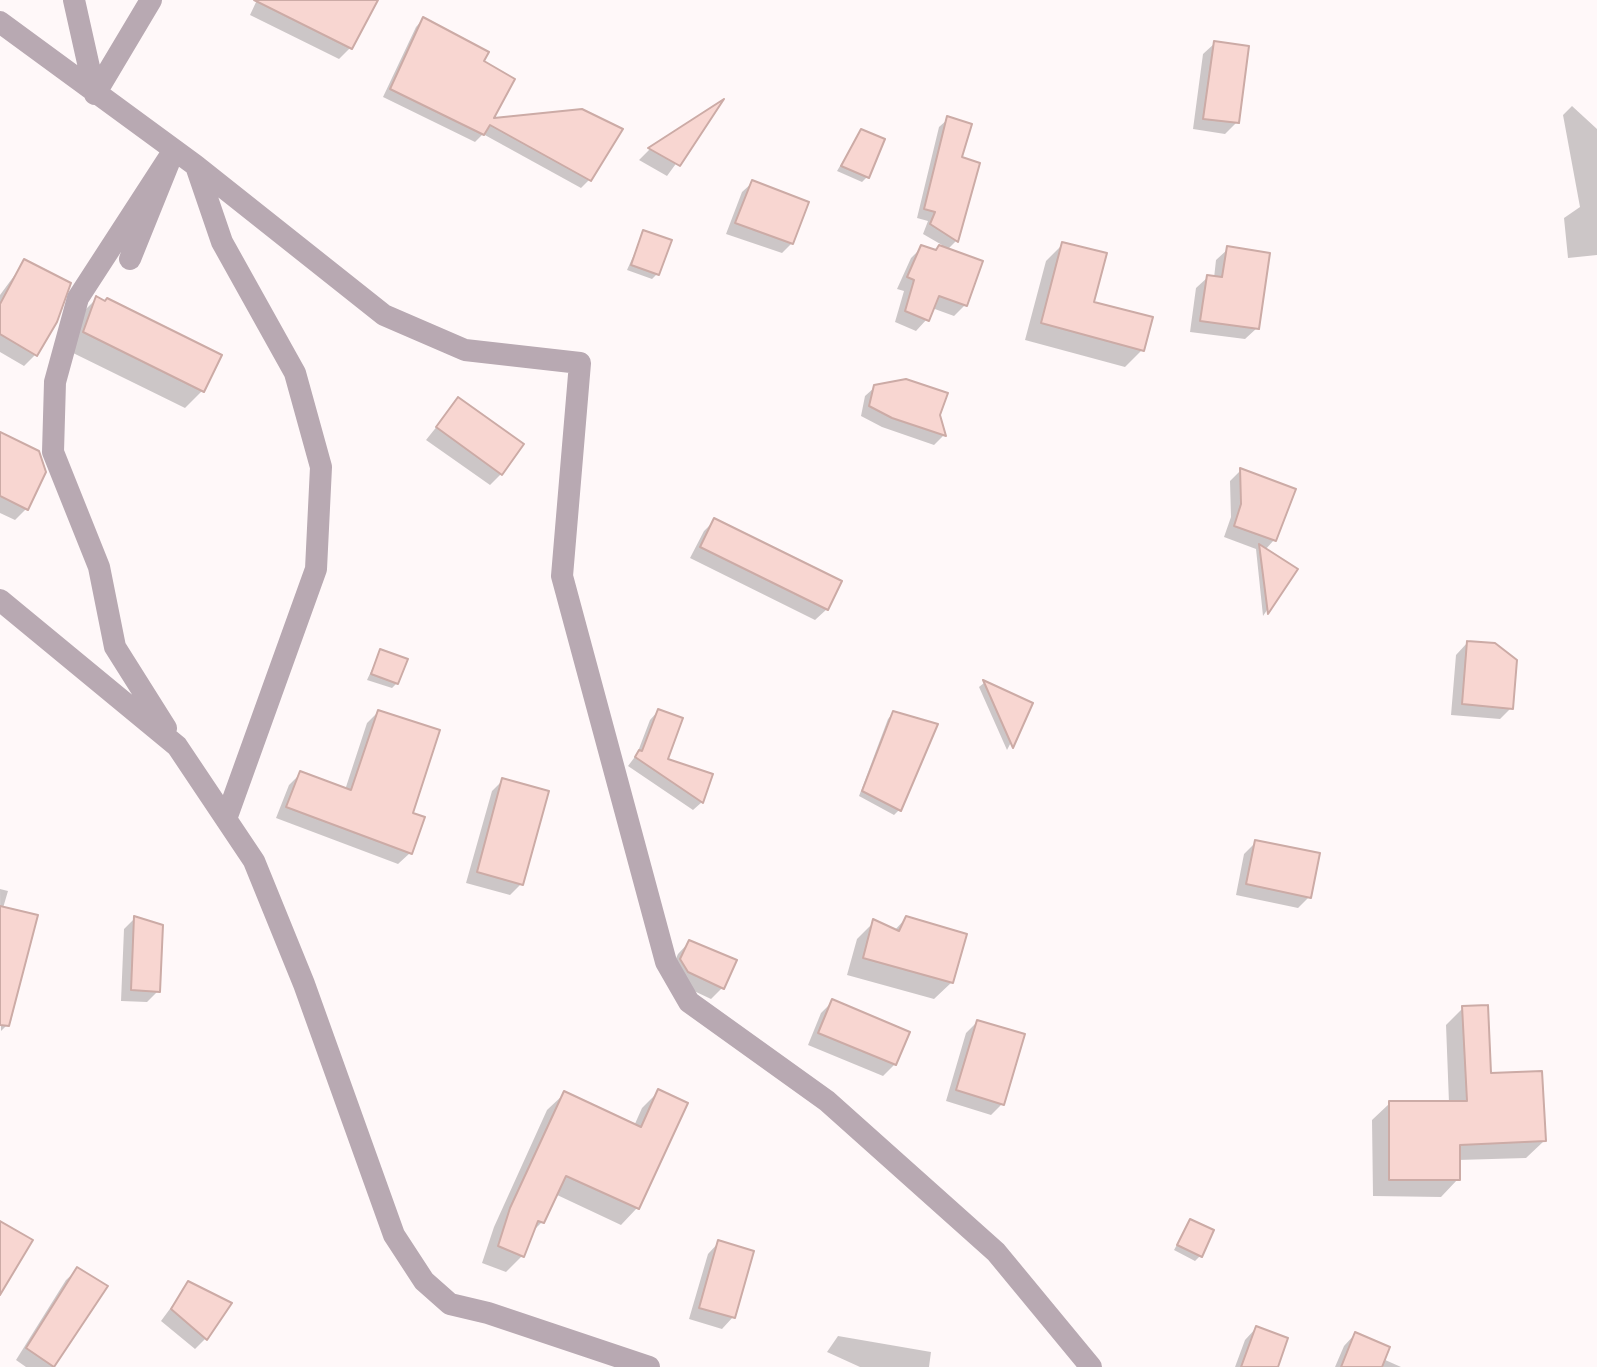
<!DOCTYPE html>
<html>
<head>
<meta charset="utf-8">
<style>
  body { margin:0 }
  canvas { display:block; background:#fff8f9 }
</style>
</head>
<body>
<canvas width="1597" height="1367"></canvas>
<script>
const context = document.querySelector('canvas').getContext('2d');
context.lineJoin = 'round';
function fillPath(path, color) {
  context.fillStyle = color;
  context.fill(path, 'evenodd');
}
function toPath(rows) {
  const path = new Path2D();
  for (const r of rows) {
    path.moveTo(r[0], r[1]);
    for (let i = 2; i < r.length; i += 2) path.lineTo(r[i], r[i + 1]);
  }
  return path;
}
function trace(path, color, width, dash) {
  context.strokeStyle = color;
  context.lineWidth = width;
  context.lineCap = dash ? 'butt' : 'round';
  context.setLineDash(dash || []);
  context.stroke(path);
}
fillPath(toPath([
  [257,0,359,0,350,48,339,59,250,15],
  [423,19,481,62,490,120,589,180,581,188,483,134,475,142,383,97,416,27],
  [1215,43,1237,122,1225,134,1193,129,1203,54],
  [718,106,667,176,639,160,649,150],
  [1572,106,1597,129,1597,255,1568,258,1564,218,1580,207,1563,115],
  [948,119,959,158,957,240,947,250,965,305,954,316,932,308,927,319,916,331,895,322,904,291,897,289,911,258,922,247,935,252,942,245,923,234,928,221,917,218,939,127],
  [861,131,867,177,862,182,837,171],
  [753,182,792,243,782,253,726,234,742,192],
  [644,232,657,274,652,279,627,270],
  [1063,244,1091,303,1142,350,1125,367,1025,340,1046,261],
  [1228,249,1257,328,1245,339,1190,332,1196,288,1208,277,1214,278,1216,260],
  [25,261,35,355,24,366,0,352,0,295],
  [96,299,202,391,185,408,67,350,79,316],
  [875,387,938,415,943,436,934,445,882,427,861,416,865,396],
  [458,400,501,474,490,485,426,440],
  [0,434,26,509,15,520,0,513],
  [1241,470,1274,540,1265,550,1295,569,1263,616,1256,549,1224,537,1231,517,1230,481],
  [715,520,827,609,815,620,690,558,704,531],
  [1467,643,1511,708,1500,719,1451,715,1456,655],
  [380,652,397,683,392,688,367,680],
  [984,683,1031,704,1007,750,979,687],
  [658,711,665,761,702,802,693,810,628,766,637,754,650,720],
  [378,712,410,814,410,853,398,864,276,818,289,785,300,774,345,790,367,723],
  [893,713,899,810,894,815,859,796,888,719],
  [503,780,521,884,510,895,466,883,492,791],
  [1255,843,1309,897,1298,908,1236,895,1244,854],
  [0,889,8,891,3,908,36,917,11,1021,1,1031],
  [135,918,158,991,147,1002,121,1001,124,929],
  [906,918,952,982,934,999,847,975,857,939,874,922,894,931],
  [689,942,722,988,711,999,677,983,670,971,678,954],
  [832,1002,895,1064,883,1076,808,1045,821,1013],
  [1463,1008,1489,1075,1544,1141,1526,1158,1458,1160,1458,1179,1441,1197,1373,1196,1372,1120,1390,1103,1449,1103,1446,1025],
  [977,1022,1002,1104,991,1115,946,1101,966,1033],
  [659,1091,685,1104,637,1208,621,1225,555,1194,542,1222,531,1233,523,1255,506,1272,482,1263,494,1227,547,1110,564,1094,634,1126,642,1108],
  [1190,1221,1200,1256,1195,1261,1174,1250],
  [719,1242,733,1317,722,1329,689,1319,708,1254],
  [78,1269,105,1286,53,1367,26,1367,16,1360,66,1280],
  [189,1283,206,1338,195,1349,161,1321],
  [1256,1328,1276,1367,1235,1367,1245,1340],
  [1355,1334,1383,1359,1401,1367,1335,1367,1344,1346],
  [838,1336,931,1352,929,1367,860,1367,827,1352]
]), '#0003');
const building = toPath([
  [254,0,378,0,352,49,254,0],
  [423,17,489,52,484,61,515,79,494,118,582,109,623,129,591,181,490,125,484,135,390,89,423,17],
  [1214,41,1249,46,1239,123,1203,119,1214,41],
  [724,99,680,166,648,148,724,99],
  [947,116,972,124,962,157,980,163,958,242,930,224,935,212,924,209,947,116],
  [861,129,885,139,869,178,841,166,861,129],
  [752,180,809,202,793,244,735,223,752,180],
  [643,230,672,240,659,275,631,265,643,230],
  [1062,242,1107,253,1094,302,1153,317,1144,351,1041,323,1062,242],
  [921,245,936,250,939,245,983,261,967,306,939,296,929,321,905,311,914,280,907,277,921,245],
  [1227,246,1270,253,1259,329,1200,321,1207,275,1222,277,1227,246],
  [24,259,71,283,57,322,37,356,0,334,0,304,24,259],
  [96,296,105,301,107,298,222,355,204,392,83,332,96,296],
  [906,379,948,393,940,415,946,436,892,418,869,406,874,385,906,379],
  [458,397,524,444,502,475,436,427,458,397],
  [0,432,39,451,46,472,28,510,0,496,0,432],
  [1240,468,1296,489,1276,541,1234,526,1241,504,1240,468],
  [714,518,842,581,828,610,700,547,714,518],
  [1259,544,1298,569,1268,614,1259,544],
  [1467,641,1495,643,1517,660,1513,709,1462,704,1467,641],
  [380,649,408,659,398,684,371,674,380,649],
  [983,680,1033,703,1013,748,983,680],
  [658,709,683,718,668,759,713,774,703,803,635,757,639,750,642,751,658,709],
  [378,710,440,730,413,813,425,817,412,854,286,807,300,771,351,790,378,710],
  [893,711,938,724,901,811,862,791,893,711],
  [502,778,549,791,523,885,477,872,502,778],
  [1255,840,1320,853,1311,898,1246,884,1255,840],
  [0,906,38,915,9,1026,0,1025,0,906],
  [134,916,163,925,160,992,131,990,134,916],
  [906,916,967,934,953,983,863,958,873,919,899,931,906,916],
  [689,940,737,960,724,989,688,972,680,959,689,940],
  [832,999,910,1032,896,1065,818,1033,832,999],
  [1488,1005,1491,1073,1542,1071,1546,1141,1460,1145,1460,1180,1389,1180,1389,1101,1467,1101,1462,1006,1488,1005],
  [977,1020,1025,1034,1004,1105,956,1090,977,1020],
  [658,1089,688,1103,639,1209,566,1176,544,1223,538,1221,524,1257,498,1246,510,1208,564,1091,641,1127,658,1089],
  [1190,1219,1214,1230,1202,1257,1177,1245,1190,1219],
  [0,1221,33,1240,0,1295,0,1221],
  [718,1240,754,1251,735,1318,699,1308,718,1240],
  [77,1267,108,1286,54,1367,26,1348,77,1267],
  [188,1281,232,1303,207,1340,171,1309,188,1281],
  [1256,1326,1288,1338,1278,1367,1241,1367,1256,1326],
  [1355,1332,1390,1347,1382,1367,1341,1367,1355,1332]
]);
fillPath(building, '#f8d6d1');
trace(building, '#ccaba6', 2);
trace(toPath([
  [74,0,95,94],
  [0,22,195,165,384,315,465,350,580,363,562,576,666,962,689,1002,827,1101,996,1252,1091,1367],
  [95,94,151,0],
  [196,166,222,242,295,373,321,467,316,569,226,819],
  [130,259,174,150,78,298,55,382,53,452,99,567,115,647,166,728],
  [0,600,177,746,254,861,304,984,394,1235,424,1281,450,1304,488,1313,649,1367]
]), '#b8a9b2', 22);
</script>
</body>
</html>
